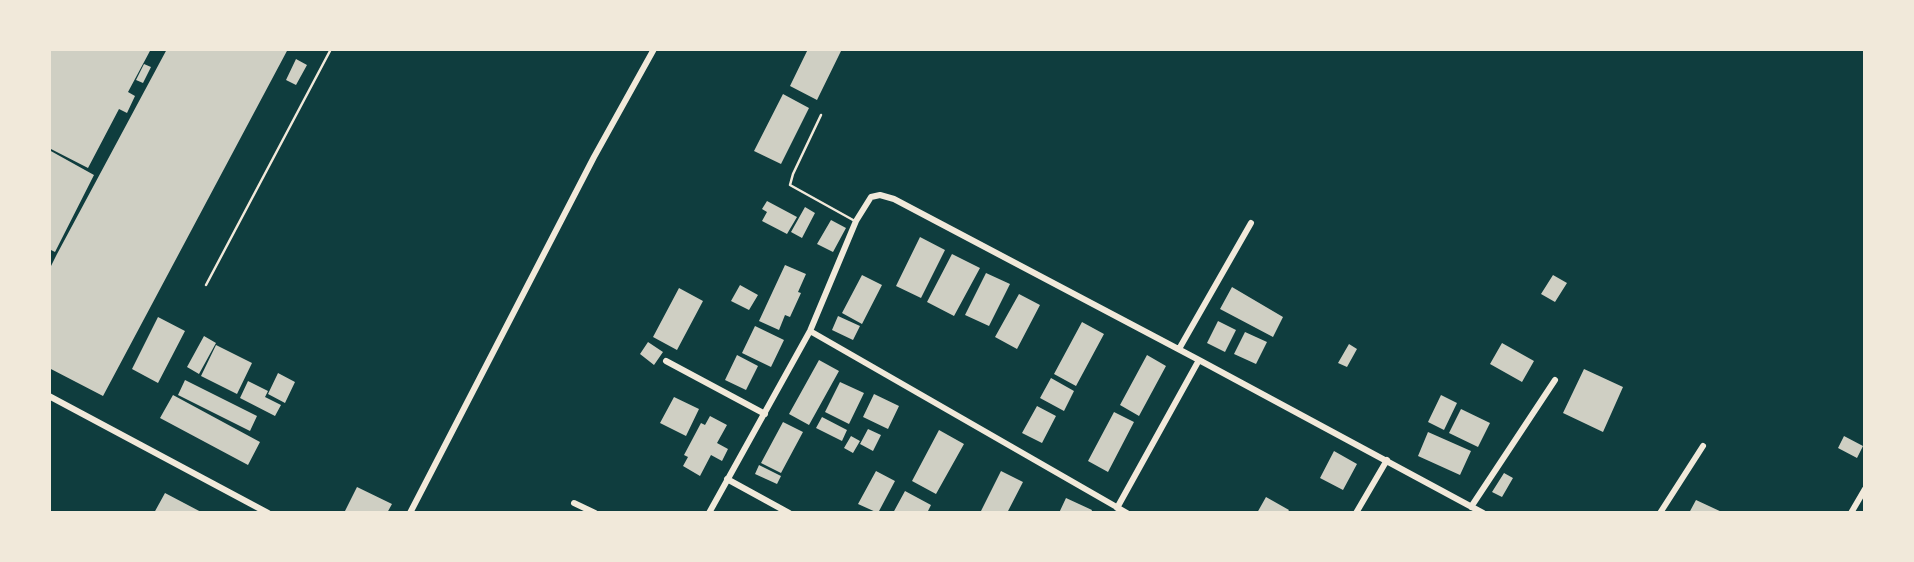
<!DOCTYPE html>
<html>
<head>
<meta charset="utf-8">
<style>
  body { margin:0 }
  #map { position:relative; width:1914px; height:562px; overflow:hidden; background:#0f3d3e; font-family:"Alegreya Sans",sans-serif }
  canvas { display:block }
  .frame { position:absolute; inset:0; border:51px solid #f1e9da; pointer-events:none }
</style>
</head>
<body>
<div id="map">
<canvas width="1914" height="562"></canvas>
<div class="frame"></div>
</div>
<script>
const context = document.querySelector('canvas').getContext('2d');
context.lineJoin = 'round';
function fillPath(path, color) {
  context.fillStyle = color;
  context.fill(path, 'evenodd');
}
function toPath(rows) {
  const path = new Path2D();
  for (const r of rows) {
    path.moveTo(r[0], r[1]);
    for (let i = 2; i < r.length; i += 2) path.lineTo(r[i], r[i + 1]);
  }
  return path;
}
function trace(path, color, width, dash) {
  context.strokeStyle = color;
  context.lineWidth = width;
  context.lineCap = dash ? 'butt' : 'round';
  context.setLineDash(dash || []);
  context.stroke(path);
}
fillPath(toPath([
  [49,49,151,49,128,92,135,96,127,113,119,109,88,168,49,148],
  [167,49,288,49,103,396,49,368,49,270,57,254,59,255,57,254],
  [808,49,836,49,841,51,817,100,790,86],
  [296,59,307,65,296,85,286,80],
  [144,64,151,67,143,83,136,80],
  [783,94,809,108,781,164,754,151],
  [49,150,94,175,55,252,49,249],
  [767,201,797,217,787,234,762,221,767,212,762,209],
  [805,207,815,213,802,238,791,232],
  [831,220,846,228,833,252,817,244],
  [920,237,945,250,921,298,896,286],
  [952,254,980,268,954,316,927,302],
  [785,265,806,274,798,292,801,293,790,317,785,315,779,330,759,321],
  [986,273,1010,284,989,326,965,315],
  [862,275,882,285,862,324,842,313],
  [1553,275,1567,283,1555,302,1541,294],
  [740,285,758,295,749,310,731,301],
  [1232,287,1283,317,1273,337,1220,309],
  [679,288,703,301,677,350,653,337],
  [1019,294,1040,305,1017,349,995,337],
  [838,316,860,326,853,340,832,330],
  [158,317,185,331,158,383,132,369],
  [1218,321,1236,330,1225,352,1207,343],
  [1082,322,1104,334,1076,386,1054,374],
  [755,326,784,340,771,367,742,353],
  [1245,332,1267,342,1256,364,1234,354],
  [204,336,216,343,199,374,187,367],
  [648,342,663,352,654,365,640,354],
  [1502,343,1534,361,1522,382,1490,364],
  [1349,344,1357,349,1347,367,1338,363],
  [216,345,252,363,237,394,201,376],
  [737,355,758,366,746,390,725,380],
  [1147,355,1166,366,1139,416,1120,405],
  [819,360,839,371,809,425,789,414],
  [1584,369,1623,387,1603,432,1563,413],
  [278,373,295,382,285,403,268,394],
  [1051,378,1074,391,1064,411,1040,398],
  [185,380,257,416,250,431,178,395],
  [248,381,268,391,265,397,281,405,275,416,240,398],
  [840,382,864,393,849,424,825,412],
  [874,394,899,406,888,429,863,417],
  [173,395,260,442,248,465,160,418],
  [1441,395,1457,403,1444,430,1428,422],
  [674,397,699,409,686,436,660,423],
  [1037,406,1056,416,1042,443,1022,433],
  [1461,409,1490,423,1478,447,1449,433],
  [1114,412,1134,422,1108,472,1088,461],
  [710,416,727,425,717,443,728,449,722,461,711,455,700,476,683,466,688,457,684,455,701,423,705,425],
  [822,417,847,430,842,441,816,428],
  [783,422,803,432,781,473,761,463],
  [868,429,881,435,873,451,860,444],
  [939,430,964,444,936,494,912,481],
  [1428,432,1471,451,1460,475,1418,456],
  [851,436,860,441,853,453,844,448],
  [1844,436,1863,446,1857,458,1838,448],
  [1334,451,1357,464,1343,490,1320,478],
  [759,465,781,476,777,484,755,474],
  [876,471,895,481,878,513,858,504],
  [1001,471,1023,482,1007,513,980,513],
  [1504,473,1513,478,1502,497,1492,492],
  [357,487,392,504,387,513,344,513],
  [905,491,931,505,927,513,893,513],
  [165,493,203,513,154,513],
  [1266,497,1289,510,1287,513,1257,513],
  [1066,498,1092,510,1091,513,1059,513],
  [1696,500,1724,513,1689,513]
]), '#cfcfc3');
trace(toPath([
  [821,115,793,174,790,185,853,220],
  [206,285,331,49]
]), '#f1e9da', 2.5);
trace(toPath([
  [810,331,1127,513],
  [1179,349,1251,223],
  [666,361,765,414],
  [49,396,268,513],
  [727,479,789,513],
  [574,503,595,513],
  [1471,507,1555,380],
  [1117,508,1199,360],
  [410,513,594,157,654,49],
  [709,513,810,331,856,221,871,197,880,195,894,199,1199,360,1483,513],
  [1356,513,1387,460],
  [1660,513,1703,446],
  [1851,513,1865,489]
]), '#f1e9da', 6);
</script>
</body>
</html>
